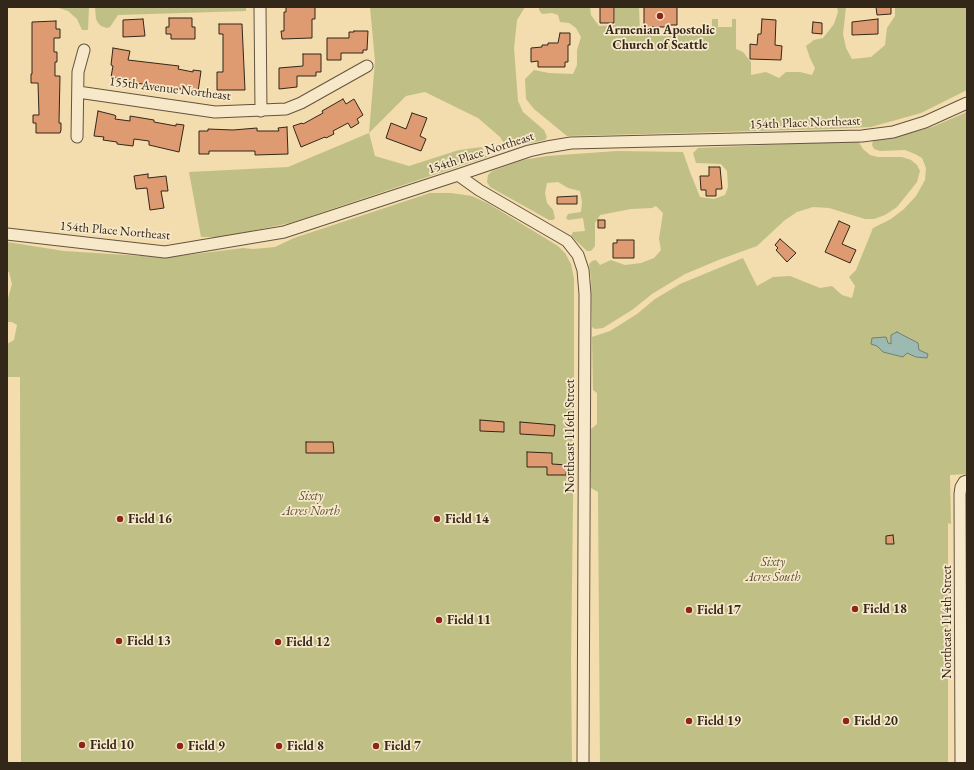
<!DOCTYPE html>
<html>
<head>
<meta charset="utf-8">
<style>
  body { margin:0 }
  #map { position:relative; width:974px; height:770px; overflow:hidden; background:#f3dcad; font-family:"EB Garamond",serif }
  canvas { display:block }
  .frame { position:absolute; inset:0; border:8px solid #33271a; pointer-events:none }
</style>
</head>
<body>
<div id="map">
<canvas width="974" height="770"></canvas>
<div class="frame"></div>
</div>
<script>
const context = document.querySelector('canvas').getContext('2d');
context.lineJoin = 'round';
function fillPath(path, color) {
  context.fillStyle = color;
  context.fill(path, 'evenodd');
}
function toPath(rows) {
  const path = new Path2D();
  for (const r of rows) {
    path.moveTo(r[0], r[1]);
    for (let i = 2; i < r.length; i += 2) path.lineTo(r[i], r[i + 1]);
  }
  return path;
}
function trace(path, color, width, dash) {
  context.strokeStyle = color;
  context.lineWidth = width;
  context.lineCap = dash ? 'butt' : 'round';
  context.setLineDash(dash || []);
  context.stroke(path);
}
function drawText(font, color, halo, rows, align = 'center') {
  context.font = font + ' "EB Garamond",serif';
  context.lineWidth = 3.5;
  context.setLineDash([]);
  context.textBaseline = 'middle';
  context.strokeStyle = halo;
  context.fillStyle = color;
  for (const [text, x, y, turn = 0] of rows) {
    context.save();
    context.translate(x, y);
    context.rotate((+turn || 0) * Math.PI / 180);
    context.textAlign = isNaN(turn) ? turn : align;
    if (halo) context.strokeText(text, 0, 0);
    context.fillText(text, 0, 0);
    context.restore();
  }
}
fillPath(toPath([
  [56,7,89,7,88,30,82,30,77,19,68,11],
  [95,7,246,7,246,11,118,15,110,27,107,28,101,26,98,23,96,19],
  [370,7,525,7,517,20,514,48,518,101,523,112,544,130,547,137,545,140,507,148,500,137,478,118,425,92,406,96,369,133,375,156,409,166,459,150,482,147,487,157,290,223,223,237,201,237,189,172,288,167,369,133,375,61],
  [539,7,590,7,591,15,599,26,615,25,615,7,639,7,640,36,687,35,687,27,712,27,712,19,718,19,718,27,732,27,732,19,736,19,736,49,743,52,751,62,751,75,766,72,779,78,786,72,800,72,812,75,815,68,810,58,806,46,814,40,823,38,834,24,838,12,837,7,846,7,843,34,846,48,852,59,871,57,885,45,887,28,895,16,895,7,967,7,967,90,921,113,871,127,832,129,567,136,534,109,526,99,525,79,534,70,549,73,573,74,577,65,577,50,581,37,576,28,569,23,560,22,558,15,552,13,542,14,539,10],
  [967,112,967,474,950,475,951,524,948,523,948,763,600,763,598,492,591,488,590,466,591,429,597,424,597,393,593,390,592,337,610,331,637,314,655,299,680,284,743,258,757,286,773,277,790,276,820,288,832,286,842,295,852,298,855,286,849,277,856,270,873,228,891,219,904,209,916,196,925,180,926,168,922,158,915,154,905,150,880,151,874,149,872,145,873,140,899,136,932,127],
  [858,141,863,149,870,155,878,157,902,157,911,160,917,165,920,171,917,182,897,207,885,215,874,219,865,219,829,208,813,207,797,212,785,220,757,246,721,259,685,274,652,294,632,310,603,328,595,329,592,327,591,279,589,264,592,261,596,260,600,265,611,260,625,265,641,263,654,258,661,250,659,239,663,213,656,206,652,208,631,209,600,215,595,223,595,246,591,251,587,251,571,236,573,232,585,231,583,218,568,220,566,218,568,214,581,212,582,202,580,191,568,188,558,182,547,183,545,193,547,203,553,210,555,218,553,220,549,220,490,187,487,182,488,175,492,171,523,160,547,156,617,151,683,152,690,172,700,197,714,199,725,195,728,187,727,171,721,164,696,163,693,153,698,148],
  [430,193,451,193,472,196,489,204,558,246,565,253,571,264,574,279,574,425,571,662,572,763,21,763,20,377,7,377,7,344,14,340,17,325,12,322,7,322,7,302,12,284,9,272,7,271,7,242,64,251,159,257,179,256,243,248,253,249,275,247,294,238]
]), '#c0bf86');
const water = toPath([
  [897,332,918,343,919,350,928,354,927,358,916,357,907,353,903,357,883,352,877,346,871,344,872,338,886,337,888,343,891,344,891,335,897,332]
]);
fillPath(water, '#9dbab2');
trace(water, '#737f75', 1);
const building = toPath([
  [286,7,315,7,315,19,312,19,312,38,282,39,281,31,284,31,284,12,286,12,286,7],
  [600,7,614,7,614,23,600,23,600,7],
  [644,7,677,7,677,25,670,25,670,27,652,27,652,35,641,35,641,27,644,27,644,7],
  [876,7,891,7,891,14,877,15,876,7],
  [169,18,192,18,192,27,195,27,195,39,171,39,171,34,166,34,166,27,169,27,169,18],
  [143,19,145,36,123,37,123,20,143,19],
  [762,19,776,20,775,45,782,46,781,60,750,59,750,44,757,45,758,34,761,34,762,19],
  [878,19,878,34,852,35,852,22,878,19],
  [56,21,56,29,60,29,60,38,54,38,54,52,57,52,57,62,55,62,55,76,60,76,59,123,61,123,61,130,60,133,36,133,36,123,33,123,33,115,39,115,38,83,31,83,31,74,32,74,32,22,56,21],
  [813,22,822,23,822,34,812,33,813,22],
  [219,24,242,24,245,90,217,90,217,72,223,72,223,34,219,34,219,24],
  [354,31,368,31,367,50,363,50,363,53,341,53,341,60,327,60,327,38,349,38,349,32,354,32,354,31],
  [560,33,570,33,570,45,568,45,568,62,565,62,565,67,538,67,538,61,531,62,531,48,542,47,542,45,548,45,548,43,558,43,560,33],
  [113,48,130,51,128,60,179,66,178,69,193,72,193,70,201,71,198,92,144,83,143,84,134,83,135,81,111,77,113,66,111,65,113,48],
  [303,54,321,54,321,72,316,72,316,76,297,76,297,87,279,89,279,68,303,66,303,54],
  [343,99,346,104,354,99,363,115,357,119,359,123,351,128,348,123,333,131,334,134,326,138,325,137,301,147,293,126,302,123,303,124,323,113,322,111,343,99],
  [98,111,114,115,116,116,115,119,130,121,130,116,154,120,154,122,176,126,176,124,184,125,179,152,149,145,149,141,134,139,133,146,117,144,117,142,103,140,104,137,94,136,98,111],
  [412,113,427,118,420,136,426,139,421,151,386,138,391,123,406,129,412,113],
  [287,127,288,154,255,155,255,151,209,151,209,154,199,154,199,131,208,131,208,129,233,130,257,128,257,131,279,131,278,128,287,127],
  [709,167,720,167,722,189,716,189,716,196,706,196,706,190,701,190,700,176,709,176,709,167],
  [148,174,148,178,166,176,168,191,161,191,164,208,150,210,147,188,136,189,134,176,148,174],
  [577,196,577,204,557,204,557,197,577,196],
  [598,220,605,220,605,228,598,228,598,220],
  [839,221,850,226,842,244,856,250,850,263,825,252,839,221],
  [780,239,796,253,787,262,776,250,778,248,775,245,780,239],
  [617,240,634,240,634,258,613,258,613,243,617,243,617,240],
  [480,420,504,422,504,432,480,431,480,420],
  [520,422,555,425,554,436,520,434,520,422],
  [306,442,333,442,334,453,306,453,306,442],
  [527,452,552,453,552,464,567,465,566,475,547,475,547,467,527,467,527,452],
  [893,535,894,544,886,544,886,536,893,535]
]);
fillPath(building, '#de9a70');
trace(building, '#33271a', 1);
const street = toPath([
  [260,7,261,111],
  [78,92,215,112,286,109,301,103,367,66],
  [77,137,78,72,84,50],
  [458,175,479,190,567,241,578,255,583,270,585,294,583,763],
  [7,234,165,252,284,232,458,175,529,151,547,147,571,143,862,136,893,132,925,122,967,103],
  [961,763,960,494,961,487,964,482,967,481]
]);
trace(street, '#63543f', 13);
trace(street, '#f7e8ca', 11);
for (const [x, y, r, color] of [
  [660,16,4,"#8f2418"],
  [120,519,4,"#8f2418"],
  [437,519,4,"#8f2418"],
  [855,609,4,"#8f2418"],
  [689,610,4,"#8f2418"],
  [439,620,4,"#8f2418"],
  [119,641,4,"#8f2418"],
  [278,642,4,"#8f2418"],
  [689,721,4,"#8f2418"],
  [846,721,4,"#8f2418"],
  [82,745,4,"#8f2418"],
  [180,746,4,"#8f2418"],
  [279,746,4,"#8f2418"],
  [376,746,4,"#8f2418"]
]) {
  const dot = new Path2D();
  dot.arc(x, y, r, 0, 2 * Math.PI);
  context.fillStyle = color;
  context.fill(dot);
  trace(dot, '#f7e8ca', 1.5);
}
drawText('bold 13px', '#33271a', '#f7e8ca', [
  ["Armenian Apostolic",660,30,"center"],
  ["Church of Seattle",660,45,"center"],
  ["Field 16",128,519],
  ["Field 14",445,519],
  ["Field 18",863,609],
  ["Field 17",697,610],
  ["Field 11",447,620],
  ["Field 13",127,641],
  ["Field 12",286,642],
  ["Field 19",697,721],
  ["Field 20",854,721],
  ["Field 10",90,745],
  ["Field 9",188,746],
  ["Field 8",287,746],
  ["Field 7",384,746]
], 'left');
drawText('13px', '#33271a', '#f7e8ca', [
  ["155th Avenue Northeast",170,89,7],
  ["154th Place Northeast",805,123,-2],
  ["154th Place Northeast",481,153,-18],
  ["154th Place Northeast",115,231,5],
  ["Northeast 116th Street",570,436,-90],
  ["Northeast 114th Street",947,622,-90]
]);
drawText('italic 13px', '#564d35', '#f7e8ca', [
  ["Sixty",311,496],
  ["Acres North",311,511],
  ["Sixty",773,562],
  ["Acres South",773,577]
]);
</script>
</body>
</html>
